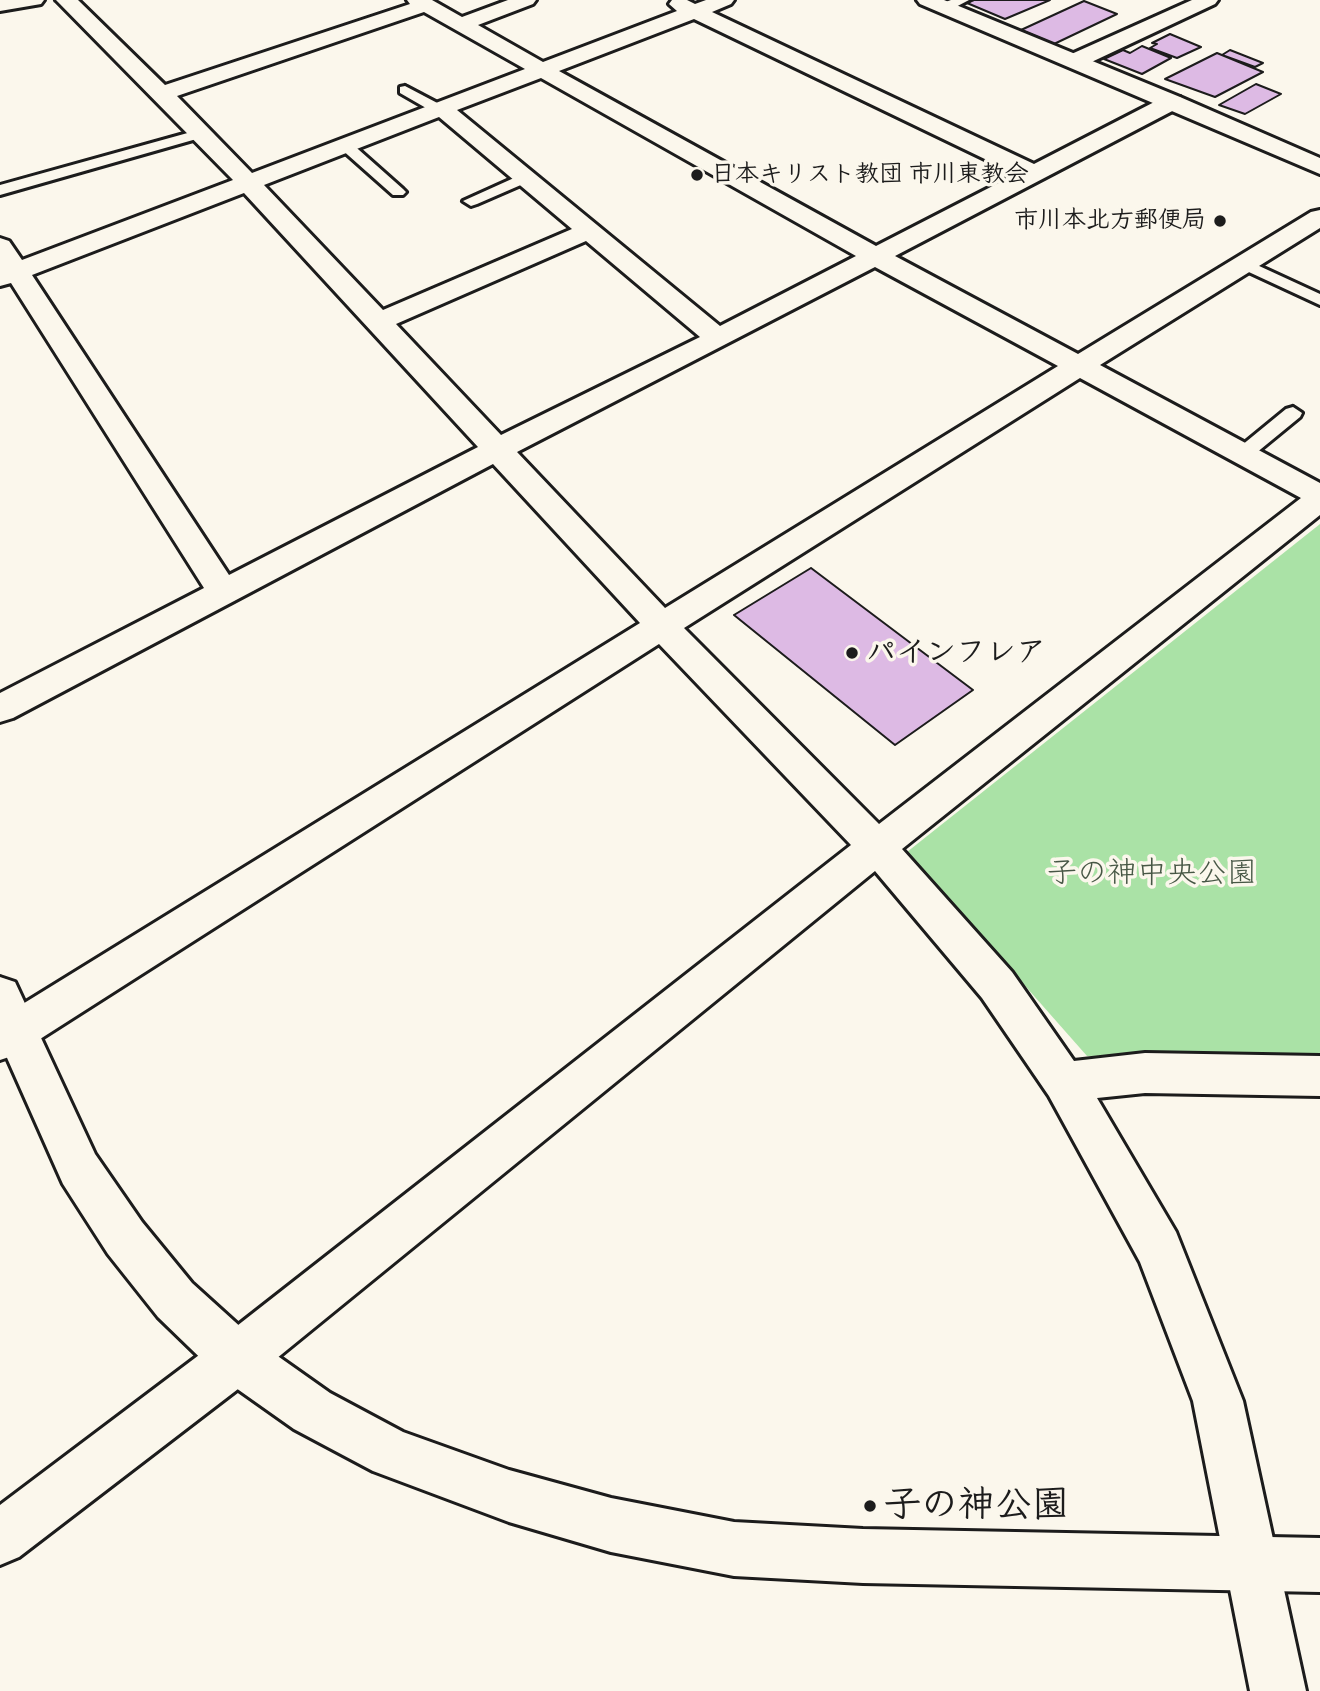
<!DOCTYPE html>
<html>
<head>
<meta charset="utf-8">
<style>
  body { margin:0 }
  canvas { display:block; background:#fbf7ec }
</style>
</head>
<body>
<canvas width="1320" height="1691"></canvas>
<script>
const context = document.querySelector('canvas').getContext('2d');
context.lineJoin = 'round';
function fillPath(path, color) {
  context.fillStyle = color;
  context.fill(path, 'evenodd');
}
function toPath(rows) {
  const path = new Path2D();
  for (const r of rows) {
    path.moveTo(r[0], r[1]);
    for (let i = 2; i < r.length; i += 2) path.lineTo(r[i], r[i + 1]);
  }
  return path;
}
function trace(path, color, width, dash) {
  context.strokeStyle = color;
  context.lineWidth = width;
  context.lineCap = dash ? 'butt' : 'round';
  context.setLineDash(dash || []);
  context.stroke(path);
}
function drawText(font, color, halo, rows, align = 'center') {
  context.font = font + ' Caveat,"Klee One",sans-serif';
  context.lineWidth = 7;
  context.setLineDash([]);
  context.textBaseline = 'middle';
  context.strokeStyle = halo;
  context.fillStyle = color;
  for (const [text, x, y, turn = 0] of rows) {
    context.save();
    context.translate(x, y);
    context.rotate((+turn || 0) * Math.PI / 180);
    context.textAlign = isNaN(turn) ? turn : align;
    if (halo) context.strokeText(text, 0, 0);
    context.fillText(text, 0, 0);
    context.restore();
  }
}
fillPath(toPath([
  [1320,524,1320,1053,1087,1056,907,852]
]), '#aae2a6');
const building = toPath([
  [974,0,1050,0,1005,19,967,3,974,0],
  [1084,1,1117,14,1054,44,1021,30,1084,1],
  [1170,34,1201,47,1177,58,1150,48,1157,44,1152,43,1170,34],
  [1142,46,1171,58,1142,74,1104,59,1123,50,1130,53,1142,46],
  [1230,50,1263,63,1255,67,1222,55,1230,50],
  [1217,53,1263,72,1215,97,1165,79,1217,53],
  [1256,84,1281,94,1245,114,1219,105,1256,84],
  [811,568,973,690,895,745,734,615,811,568]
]);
fillPath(building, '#ddbae4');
trace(building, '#1c1c1c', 2);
const lane = toPath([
  [951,0,969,0,950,10,940,10,940,4,951,0],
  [405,86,443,106,445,109,443,112,433,112,400,93,400,87,405,86],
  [202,129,209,133,207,136,0,195,0,185,202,129],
  [345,141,350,142,403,189,406,192,403,195,393,195,340,148,338,145,345,141],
  [525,173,530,175,533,178,530,181,477,204,471,206,463,201,525,173],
  [1244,259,1320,294,1320,305,1238,267,1236,264,1244,259],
  [1293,407,1302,413,1300,417,1250,458,1236,458,1233,454,1236,450,1286,409,1293,407]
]);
const street = toPath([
  [0,0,44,0,41,4,0,11,0,0],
  [56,0,78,0,165,85,410,4,407,0,432,0,462,17,508,0,536,0,533,4,478,25,543,62,677,11,669,4,672,0,687,0,695,4,706,0,734,0,731,4,712,12,1034,164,1164,97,1180,97,1183,102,1180,107,895,256,1078,354,1311,212,1320,210,1320,228,1100,365,1320,483,1320,515,902,849,1012,972,1074,1061,1145,1053,1320,1056,1320,1096,1145,1093,1097,1098,1176,1232,1243,1401,1306,1691,1250,1691,1193,1401,1140,1262,1049,1096,982,998,875,871,255,1376,19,1557,0,1565,0,1505,219,1340,851,845,659,644,15,1055,0,1060,0,1018,640,623,493,464,13,718,0,722,0,693,204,588,11,283,0,286,0,238,9,241,22,260,233,180,56,0],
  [424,12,525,69,252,173,177,96,424,12],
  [694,19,1016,174,876,246,559,71,694,19],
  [541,78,856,256,720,326,457,110,541,78],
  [439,117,572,229,383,310,264,185,439,117],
  [244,193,478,447,229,575,32,275,244,193],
  [586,241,700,337,501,435,396,324,586,241],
  [875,267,1058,366,665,608,517,452,875,267],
  [1080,378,1301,498,879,824,684,628,1080,378],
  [1192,0,1218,0,1215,4,1083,66,1067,66,1064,61,1067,56,1192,0]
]);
const secondary = toPath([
  [917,0,944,0,1180,97,1320,158,1320,174,920,4,917,0],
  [0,977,15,982,95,1154,142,1222,192,1283,255,1340,330,1393,403,1432,509,1470,611,1498,734,1522,863,1529,1320,1538,1320,1592,863,1583,734,1576,611,1552,509,1522,373,1471,294,1429,219,1376,158,1317,108,1254,63,1184,0,1042,0,977]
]);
trace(lane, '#1c1c1c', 6);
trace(street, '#1c1c1c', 6);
trace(secondary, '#1c1c1c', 6);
fillPath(lane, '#fbf7ec');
fillPath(street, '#fbf7ec');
fillPath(secondary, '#fbf7ec');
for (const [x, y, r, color] of [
  [697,175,7,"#1c1c1c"],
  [1220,221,7,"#1c1c1c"],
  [852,653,7,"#1c1c1c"],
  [870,1506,7,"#1c1c1c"]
]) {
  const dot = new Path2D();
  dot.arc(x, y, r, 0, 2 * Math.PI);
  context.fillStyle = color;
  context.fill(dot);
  trace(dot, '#fbf7ec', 2.5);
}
drawText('bold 24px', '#1c1c1c', '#fbf7ec', [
  ["日本キリスト教団 市川東教会",711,175],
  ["市川本北方郵便局",1206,221,"right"]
], 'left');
drawText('bold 30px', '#1c1c1c', '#fbf7ec', [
  ["パインフレア",866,653]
], 'left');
drawText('30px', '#475745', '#fbf7ec', [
  ["子の神中央公園",1152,874]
]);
drawText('bold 37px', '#1c1c1c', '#fbf7ec', [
  ["子の神公園",884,1506]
], 'left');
</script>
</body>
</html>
